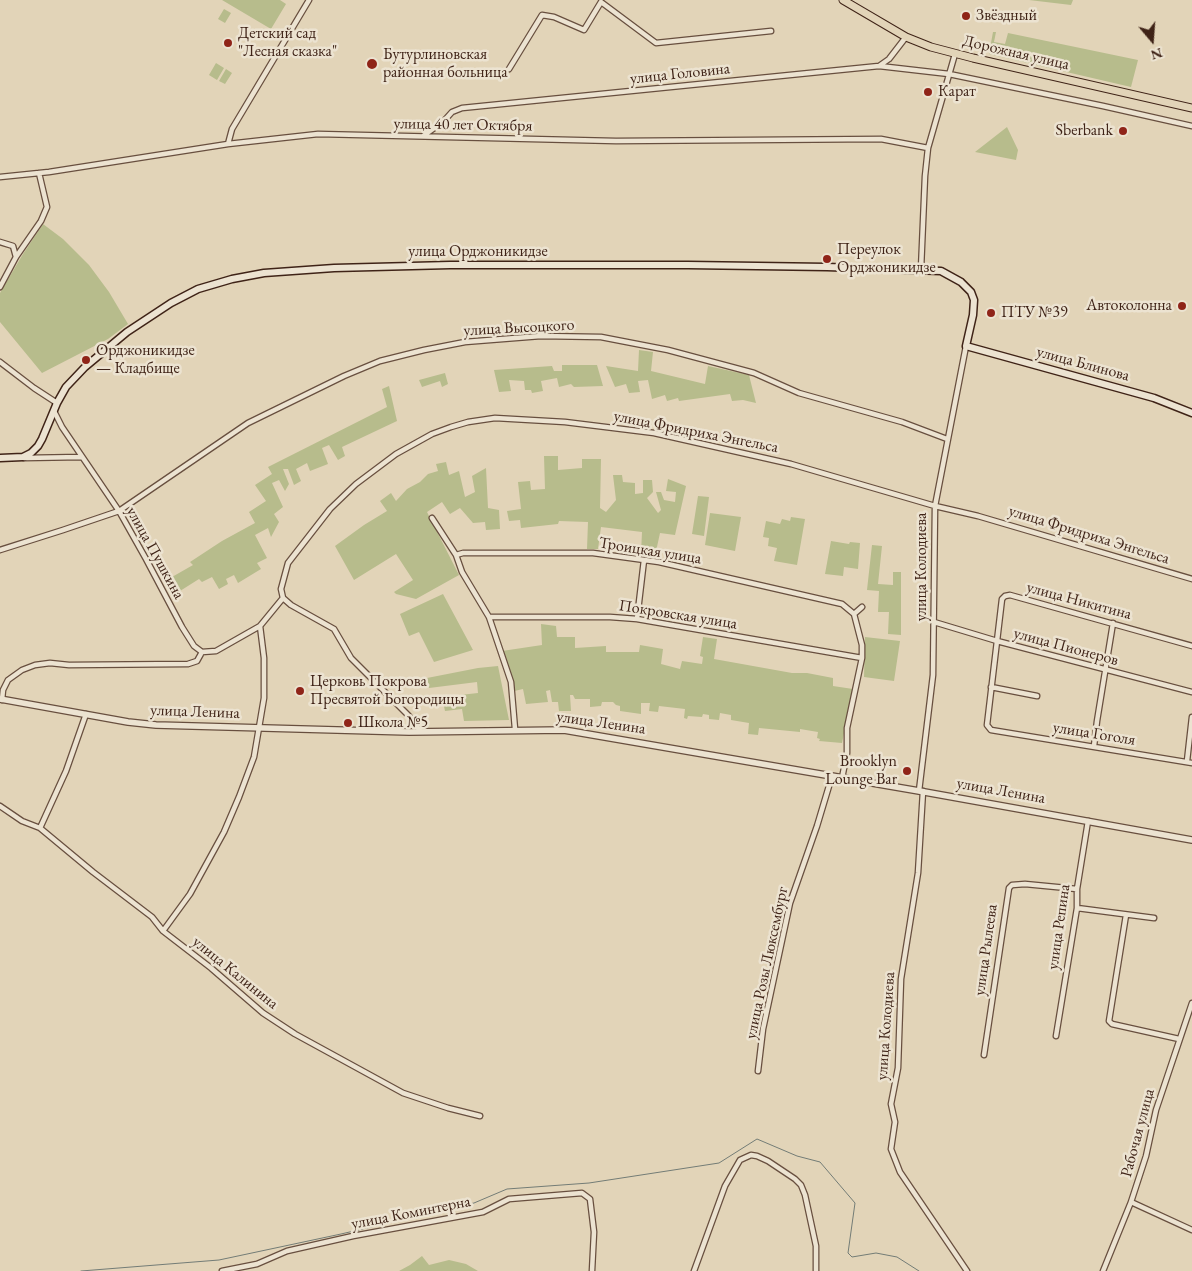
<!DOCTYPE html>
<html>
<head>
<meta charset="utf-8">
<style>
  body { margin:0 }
  #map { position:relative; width:1192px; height:1271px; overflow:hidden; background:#e2d4b8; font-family:"EB Garamond",serif }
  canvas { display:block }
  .north { position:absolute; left:1127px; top:15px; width:50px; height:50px; -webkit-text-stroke:4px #ece3d1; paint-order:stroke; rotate:162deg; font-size:14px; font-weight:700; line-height:20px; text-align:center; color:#3f2317 }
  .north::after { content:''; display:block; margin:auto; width:18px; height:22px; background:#3f2317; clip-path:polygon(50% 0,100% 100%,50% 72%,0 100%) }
</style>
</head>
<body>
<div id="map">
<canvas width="1192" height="1271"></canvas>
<div class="north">N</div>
</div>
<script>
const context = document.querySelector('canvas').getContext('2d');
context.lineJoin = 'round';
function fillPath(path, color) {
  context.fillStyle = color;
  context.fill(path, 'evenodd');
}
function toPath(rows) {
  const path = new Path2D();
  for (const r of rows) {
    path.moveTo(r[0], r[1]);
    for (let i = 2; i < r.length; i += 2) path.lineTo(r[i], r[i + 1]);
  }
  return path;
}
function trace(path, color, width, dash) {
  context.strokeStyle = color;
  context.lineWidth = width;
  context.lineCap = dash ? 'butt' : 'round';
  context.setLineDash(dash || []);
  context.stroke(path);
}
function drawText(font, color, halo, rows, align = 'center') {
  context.font = font + ' "EB Garamond",serif';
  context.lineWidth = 5;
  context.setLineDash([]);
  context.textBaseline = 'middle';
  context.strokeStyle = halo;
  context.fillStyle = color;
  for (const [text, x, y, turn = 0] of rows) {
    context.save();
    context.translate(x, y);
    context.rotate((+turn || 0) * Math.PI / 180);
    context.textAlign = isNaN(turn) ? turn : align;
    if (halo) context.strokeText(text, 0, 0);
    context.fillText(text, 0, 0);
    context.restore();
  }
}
fillPath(toPath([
  [222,0,280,0,286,4,271,29],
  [1029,0,1073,0,1071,5],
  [224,9,231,13,225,23,218,19],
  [993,32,996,32,994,42,1005,44,1008,33,1138,60,1131,87,989,54],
  [216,63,224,68,217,80,209,75],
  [226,69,232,73,225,84,219,81],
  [1007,127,1018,150,1016,160,975,152],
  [43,224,63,239,89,265,109,292,128,324,108,339,42,373,0,322,0,293,23,254],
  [639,350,653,352,651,371,705,384,708,366,749,375,756,403,743,400,732,401,730,394,679,401,678,398,667,401,665,395,652,399,648,380,638,381,640,392,629,393,626,384,615,387,606,366,638,371],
  [562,365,597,365,603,386,574,387,571,384,559,387,557,378,541,381,543,391,532,393,531,390,525,390,524,381,509,380,511,391,499,392,494,370,552,366,554,371,562,371],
  [445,373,448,384,442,387,440,381,422,387,419,380],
  [389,386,397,421,342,447,345,456,338,460,329,445,322,448,328,464,310,471,307,463,296,469,301,481,294,485,288,469,283,469,289,484,285,491,279,480,272,483,283,507,274,514,279,522,271,537,268,528,255,535,267,558,257,563,261,569,238,583,234,575,226,579,228,584,219,589,212,577,202,582,199,579,180,591,172,577,193,565,190,562,222,541,255,523,249,512,266,501,255,485,272,474,268,467,387,407,382,389],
  [544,456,558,456,558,470,582,468,582,459,601,459,600,508,606,512,616,500,613,475,622,475,623,482,635,483,635,494,643,493,643,480,652,480,653,492,647,498,658,513,661,510,656,492,661,492,664,500,675,502,676,492,666,491,668,479,686,486,675,535,660,533,655,556,641,554,642,532,601,527,598,549,587,549,588,522,559,521,558,524,521,528,520,520,509,521,507,511,521,509,518,482,530,481,531,490,545,489],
  [446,462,449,475,459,471,465,497,475,492,472,476,486,468,488,508,499,510,500,529,486,530,485,522,473,523,460,508,450,514,442,502,427,512,459,575,416,599,396,594,394,592,413,580,396,554,354,580,335,546,364,525,387,511,380,501,391,493,396,501,407,489,420,482,428,474,438,471,436,464],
  [698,496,709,497,704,536,692,534],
  [710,513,741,517,735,551,705,545],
  [791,517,805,519,797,565,774,561,777,548,768,546,769,538,763,537,766,521,780,524,782,519,790,521],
  [831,541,849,544,850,542,860,543,858,569,844,567,843,576,825,574],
  [872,545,882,546,878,584,893,585,893,572,901,572,901,635,888,634,889,612,878,612,879,591,867,590],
  [443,594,473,650,434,662,419,632,409,636,400,614],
  [541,624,556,626,557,637,575,637,575,648,606,646,606,652,639,652,640,645,663,649,661,664,680,669,682,661,702,664,703,657,700,656,703,637,717,639,714,659,792,673,807,673,833,678,833,686,853,689,842,743,819,741,820,739,817,738,818,732,800,729,800,732,759,728,758,735,748,734,749,723,731,720,731,715,720,713,719,720,709,719,709,715,703,714,702,717,688,716,687,719,684,718,685,709,659,706,658,712,649,711,650,703,641,703,641,714,620,711,620,706,616,705,613,702,602,702,601,706,590,707,590,699,575,699,573,695,570,695,571,711,559,711,558,702,552,702,550,690,546,691,548,702,526,704,523,689,510,692,502,651,542,645],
  [865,637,900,641,894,681,864,677],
  [498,666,509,720,464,721,462,709,445,711,442,697,478,693,477,682,429,688,427,678,478,668],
  [422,1256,429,1265,449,1260,466,1264,478,1271,399,1271,410,1265]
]), '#b7bc8c');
trace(toPath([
  [81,1271,219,1260,341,1234,474,1203,507,1189,589,1183,719,1163,757,1139,797,1156,820,1162,855,1203,848,1253,852,1257,876,1253,897,1257,919,1271]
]), '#737c76', 1);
const minor = toPath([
  [601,2,656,43,771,31],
  [879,66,889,59,906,37],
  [509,69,542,15,554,17,584,30,601,2],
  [423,136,443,122,452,112,462,108,879,66,949,74,1103,106,1192,126],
  [228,144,232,129,309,0],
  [0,177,49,172,228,144,318,134,616,141,881,139,928,148],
  [0,242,13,246,16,257],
  [921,269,925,176,928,148,955,54],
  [0,287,16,257,41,221,47,207,39,173],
  [0,362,34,388,57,403],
  [54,411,62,427,119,511,146,559,182,627,194,646,202,652,216,651,260,626],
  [24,458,82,457],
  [432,518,456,555],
  [0,550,63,530,119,511,248,423,344,376,380,361,424,350,465,342,541,336,601,337,668,350,754,373,799,393,902,422,947,439],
  [283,598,291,605,334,629,351,658,409,716,420,731],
  [854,614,862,607],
  [489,617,610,617,637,619,862,658],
  [637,619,644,560],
  [934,622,997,641,1192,692],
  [1192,646,1010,595,1005,596,1002,599,987,725,991,730,1192,763],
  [991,687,1037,696],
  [2,700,3,690,8,680,22,670,35,665,50,663,69,665,188,664,197,661,202,652],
  [515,729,511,682,489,617,462,572,456,555,463,553,593,553,659,562,842,604,854,614,862,645,862,658,847,728,847,753,842,778],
  [1094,746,1097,721,1113,623],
  [1187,761,1192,717],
  [919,791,933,675,935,506,966,346],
  [923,791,918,873,901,979,898,1068,891,1104,895,1122,891,1149,900,1172,967,1271],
  [0,806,22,821,40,828,93,872,152,917,163,931,211,968,263,1013,295,1034,403,1093,448,1108,480,1116],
  [40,828,66,771,86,714],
  [1077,908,1154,918],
  [1126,915,1109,1021,1112,1024,1179,1039],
  [163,931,190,894,224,832,239,797,254,757,264,698,264,658,260,626,283,598,281,589,288,563,330,509,356,484,396,454,432,434,451,427,468,422,495,418,565,422,654,433,791,464,935,506,978,516,1192,579],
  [1056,1036,1077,908,1077,889,1088,821],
  [984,1055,1009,888,1012,885,1025,884,1077,889],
  [758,1071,763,1029,790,903,817,826,832,776],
  [1131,1202,1192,1230],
  [222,1271,257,1264,287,1251,353,1236,483,1212,509,1199,582,1193,590,1199,594,1232,592,1271],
  [694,1271,725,1186,740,1160,751,1155,757,1156,768,1161,795,1179,801,1185,805,1195,816,1246,816,1271],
  [1103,1271,1131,1202,1146,1156,1156,1110,1192,1003]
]);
const tertiary = toPath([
  [0,699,128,722,156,725,409,732,564,730,919,791,1192,840]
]);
const secondary = toPath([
  [0,458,23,457,31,453,38,446,42,439,57,403,66,387,85,367,127,332,171,303,198,289,232,279,264,273,334,268,450,265,688,265,827,267,941,271,961,282,971,292,974,300,973,315,966,346,1154,398,1192,413]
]);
const primary = toPath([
  [843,0,906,37,931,47,973,58,1192,108]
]);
trace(minor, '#684f3f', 7);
trace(tertiary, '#684f3f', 8);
trace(secondary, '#3f2317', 9);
trace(primary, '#3f2317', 9);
trace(minor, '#ece3d1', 4.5);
trace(tertiary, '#ece3d1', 5.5);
trace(secondary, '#ece3d1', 6);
trace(primary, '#e2d4b8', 7);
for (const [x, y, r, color] of [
  [966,16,5,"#8f2418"],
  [228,43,5,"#8f2418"],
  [372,64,6,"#8f2418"],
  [928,92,5,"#8f2418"],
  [1123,131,5,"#8f2418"],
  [827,259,5,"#8f2418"],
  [1182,306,5,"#8f2418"],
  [991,313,5,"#8f2418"],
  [86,360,5,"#8f2418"],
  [300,691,5,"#8f2418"],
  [348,723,5,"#8f2418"],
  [907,771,5,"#8f2418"]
]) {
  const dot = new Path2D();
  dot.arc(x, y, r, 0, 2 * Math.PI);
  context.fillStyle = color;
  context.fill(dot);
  trace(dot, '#ece3d1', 2);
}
drawText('16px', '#3f2317', '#ece3d1', [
  ["Звёздный",976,16],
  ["Детский сад",238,34],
  ["\"Лесная сказка\"",238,52],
  ["Бутурлиновская",383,55],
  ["районная больница",383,73],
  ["Карат",938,92],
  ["Sberbank",1113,131,"right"],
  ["Переулок",837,250],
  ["Орджоникидзе",837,268],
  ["Автоколонна",1172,306,"right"],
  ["ПТУ №39",1001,313],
  ["Орджоникидзе",96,351],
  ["— Кладбище",96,369],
  ["Церковь Покрова",310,682],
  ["Пресвятой Богородицы",310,700],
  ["Школа №5",358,723],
  ["Brooklyn",897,762,"right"],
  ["Lounge Bar",897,780,"right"]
], 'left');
drawText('16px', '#3f2317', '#ece3d1', [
  ["Дорожная улица",1016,53,13],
  ["улица Головина",680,74,-6],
  ["улица 40 лет Октября",463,125,1],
  ["улица Орджоникидзе",478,252],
  ["улица Высоцкого",519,328,-3],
  ["улица Блинова",1083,364,15],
  ["улица Фридриха Энгельса",696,432,11],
  ["улица Фридриха Энгельса",1089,535,17],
  ["Троицкая улица",650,551,9],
  ["улица Пушкина",155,553,61],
  ["улица Колодиева",922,567,-90],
  ["улица Никитина",1079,601,15],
  ["Покровская улица",678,615,9],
  ["улица Пионеров",1066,647,15],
  ["улица Ленина",195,712,2],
  ["улица Ленина",601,723,8],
  ["улица Гоголя",1094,734,9],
  ["улица Ленина",1001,791,10],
  ["улица Репина",1059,927,-82],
  ["улица Рылеева",986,950,-82],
  ["улица Розы Люксембург",767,963,-78],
  ["улица Калинина",235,973,39],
  ["улица Колодиева",886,1026,-86],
  ["Рабочая улица",1138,1133,-75],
  ["улица Коминтерна",411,1213,-11]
]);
</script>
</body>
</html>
